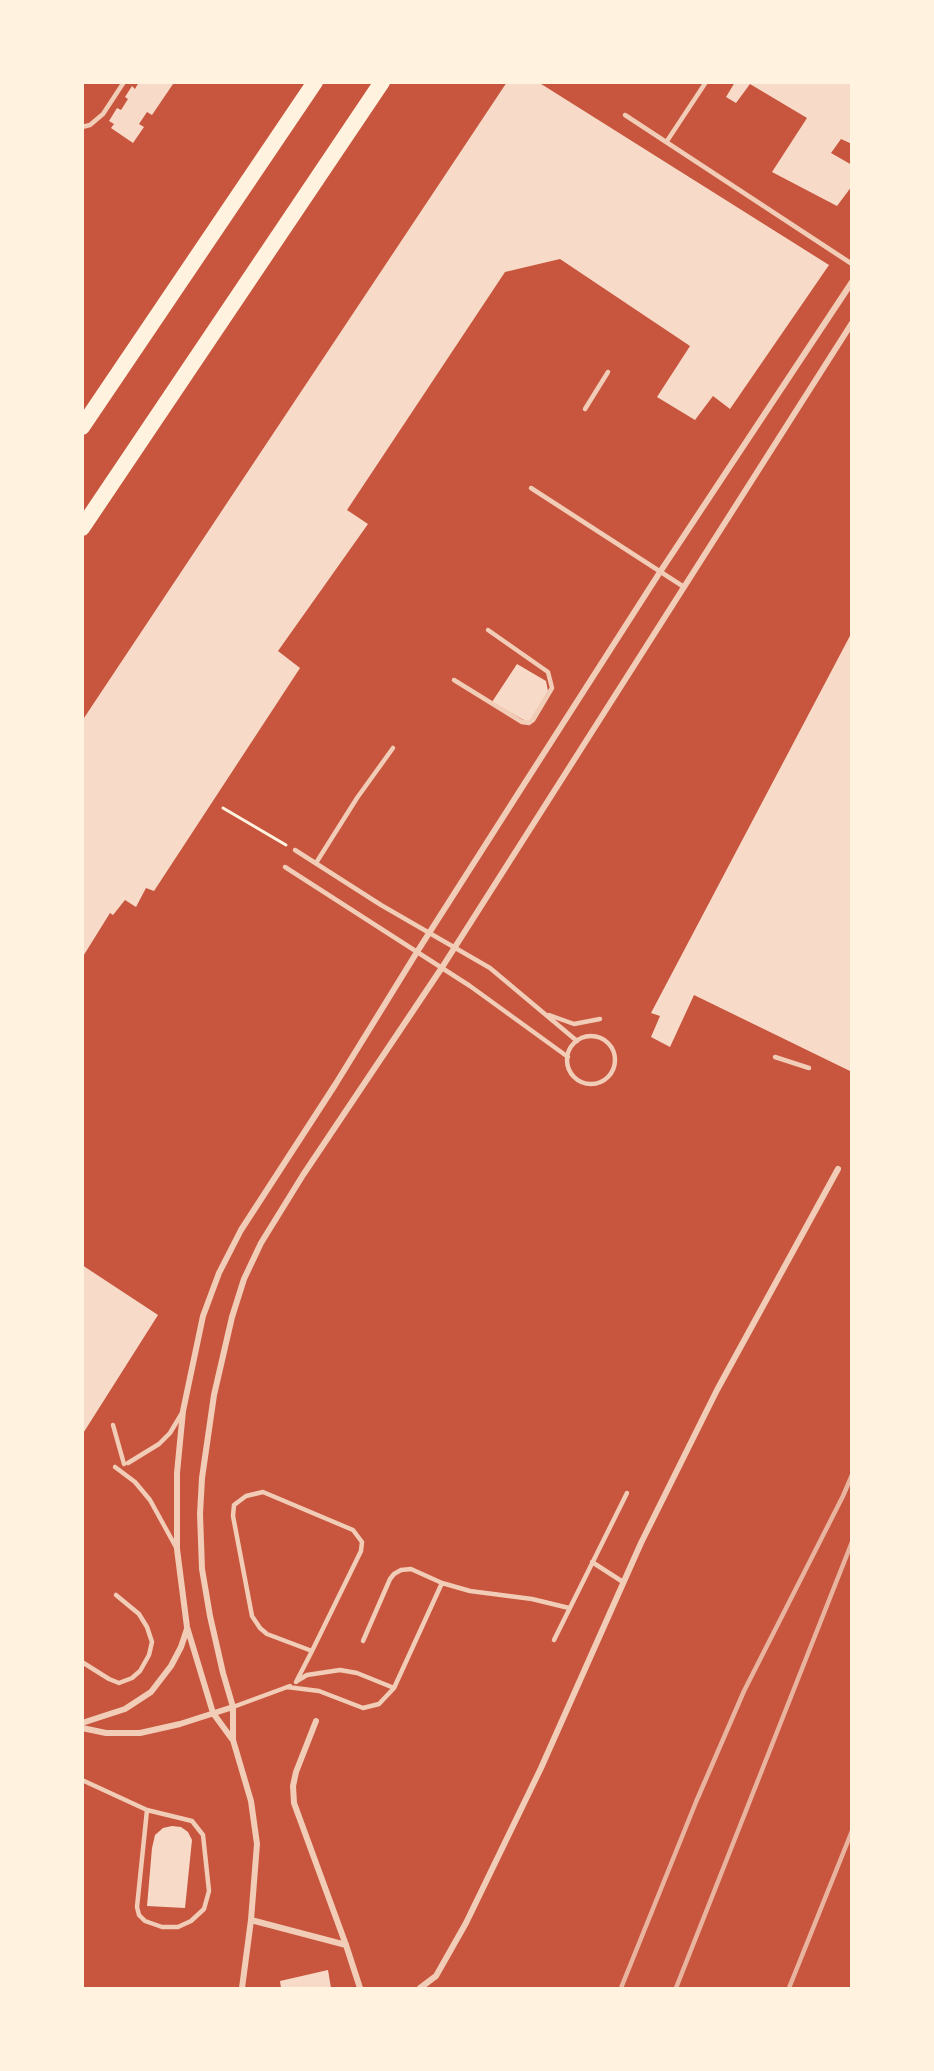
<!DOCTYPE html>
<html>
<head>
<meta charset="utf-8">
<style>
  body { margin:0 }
  #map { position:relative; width:934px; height:2071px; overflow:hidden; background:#c8553d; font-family:Poppins,sans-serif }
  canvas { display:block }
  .frame { position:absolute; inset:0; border:84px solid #fff3e0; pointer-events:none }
</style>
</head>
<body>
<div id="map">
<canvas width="934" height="2071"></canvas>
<div class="frame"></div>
</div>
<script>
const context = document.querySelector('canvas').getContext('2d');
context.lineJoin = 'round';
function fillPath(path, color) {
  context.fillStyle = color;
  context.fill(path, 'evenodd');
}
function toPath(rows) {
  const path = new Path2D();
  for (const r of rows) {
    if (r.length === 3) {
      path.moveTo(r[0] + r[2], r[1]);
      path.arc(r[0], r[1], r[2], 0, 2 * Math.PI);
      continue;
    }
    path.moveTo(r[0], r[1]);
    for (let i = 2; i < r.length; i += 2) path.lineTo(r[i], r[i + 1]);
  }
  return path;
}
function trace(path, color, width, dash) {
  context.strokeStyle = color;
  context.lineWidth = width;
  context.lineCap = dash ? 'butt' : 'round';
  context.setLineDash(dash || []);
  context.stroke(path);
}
fillPath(toPath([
  [139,82,173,84,152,115,147,112,139,124,144,127,133,143,111,128,114,124,109,121,117,108,121,110,128,99,125,97,132,86,135,89],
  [507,82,538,82,829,265,730,409,713,396,695,420,657,397,690,346,560,259,505,272,347,510,368,524,278,651,300,668,154,891,146,888,136,907,125,900,113,915,110,913,82,958,82,721],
  [735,82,852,82,852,144,841,139,831,153,852,165,852,186,837,206,772,172,807,118,750,84,736,103,726,97],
  [852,632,852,1072,694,995,670,1047,651,1037,660,1016,651,1013],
  [517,664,546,681,548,691,529,723,492,702],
  [82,1265,158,1315,82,1435],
  [172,1826,181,1827,188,1832,192,1840,185,1908,147,1906,152,1848,155,1835,163,1828],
  [328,1970,331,1988,281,1988,280,1981]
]), '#f7dbc8');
trace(toPath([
  [223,808,286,845]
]), '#fff3e0', 3);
trace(toPath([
  [625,115,852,264],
  [82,127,90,125,103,114,124,82],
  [667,141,706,82],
  [585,409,608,372],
  [531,488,684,587],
  [454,680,522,722,529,723,533,720,552,688,548,672,488,630],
  [295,850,381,905,490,968,577,1041],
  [316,863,357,798,393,748],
  [285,867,470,986,568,1057],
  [549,1015,574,1024,600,1019],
  [591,1060,24],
  [775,1057,809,1068],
  [113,1425,124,1464],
  [128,1463,159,1444,170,1433,182,1413],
  [115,1467,135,1482,150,1500,177,1549],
  [592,1562,623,1582],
  [554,1640,627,1493],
  [363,1641,390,1579,394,1574,401,1570,411,1569,442,1583,470,1591,532,1599,569,1608],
  [82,1662,109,1679,119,1683,132,1678,140,1671,149,1655,152,1642,147,1627,139,1614,116,1595],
  [297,1681,307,1675,340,1670,357,1673,394,1688],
  [296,1682,312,1651,361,1551,362,1542,353,1530,263,1492,246,1496,234,1505,233,1516,252,1616,260,1628,267,1634,312,1651],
  [287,1687,319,1691,363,1708,379,1704,394,1688,442,1583],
  [233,1707,290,1686],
  [82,1780,147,1810,192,1821,203,1835,209,1891,204,1909,191,1921,178,1927,162,1927,145,1921,139,1915,137,1907,147,1810]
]), '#f1ccb7', 4.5);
trace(toPath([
  [316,1721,296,1772,293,1786,294,1803,346,1945,360,1988],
  [82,1723,125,1709,151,1692,171,1666,181,1647,187,1629],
  [82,1728,106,1733,140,1733,180,1724,233,1707],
  [232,1739,213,1713,187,1627,177,1549,177,1473,183,1411,203,1316,219,1273,241,1230,335,1085,417,952,521,789,660,572,852,282],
  [251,1920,346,1945],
  [242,1988,251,1920,257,1844,251,1801,233,1740,233,1707,223,1673,210,1616,202,1569,200,1514,202,1478,214,1395,232,1317,244,1279,261,1243,303,1175,441,969,852,323],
  [420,1988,436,1976,466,1923,541,1768,641,1543,717,1390,838,1169]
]), '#f1ccb7', 6);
trace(toPath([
  [82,427,315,82],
  [82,528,382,82]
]), '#fff3e0', 16);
trace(toPath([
  [621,1988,696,1802,744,1691,843,1496,852,1475],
  [676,1988,852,1542],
  [789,1988,852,1831]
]), '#e9b49f', 4.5);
</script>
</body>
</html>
